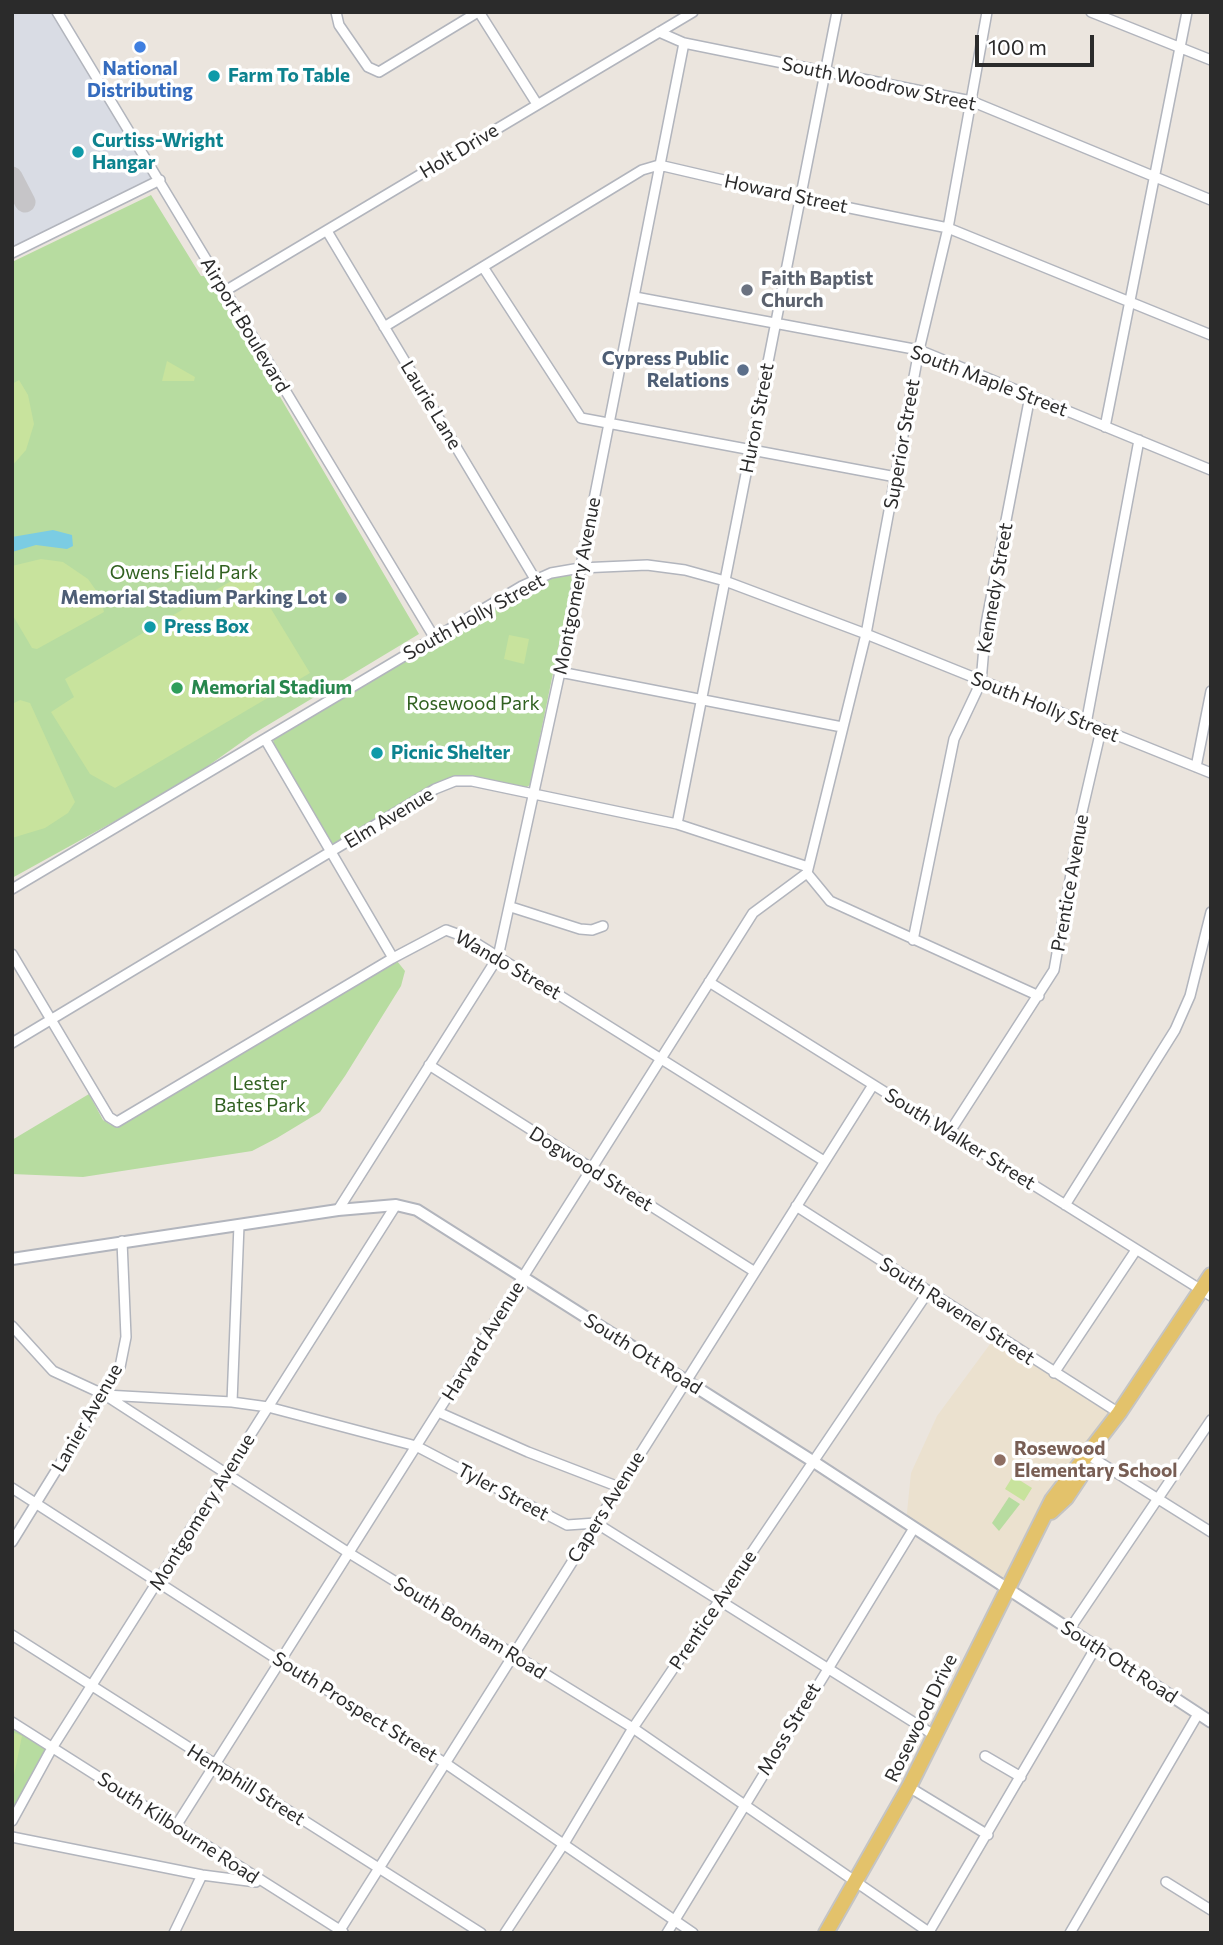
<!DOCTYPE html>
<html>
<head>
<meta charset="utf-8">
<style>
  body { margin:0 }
  #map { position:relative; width:1223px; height:1945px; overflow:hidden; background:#ebe5de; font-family:Commissioner,sans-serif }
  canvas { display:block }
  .frame { position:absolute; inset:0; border:14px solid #2b2b2b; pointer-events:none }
  .scale { position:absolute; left:975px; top:35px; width:119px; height:32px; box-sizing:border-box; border:4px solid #2b2b2b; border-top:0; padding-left:9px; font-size:21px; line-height:24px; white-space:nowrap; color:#2b2b2b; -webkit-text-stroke:5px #fff; paint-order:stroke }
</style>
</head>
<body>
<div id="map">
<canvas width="1223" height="1945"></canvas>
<div class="frame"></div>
<div class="scale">100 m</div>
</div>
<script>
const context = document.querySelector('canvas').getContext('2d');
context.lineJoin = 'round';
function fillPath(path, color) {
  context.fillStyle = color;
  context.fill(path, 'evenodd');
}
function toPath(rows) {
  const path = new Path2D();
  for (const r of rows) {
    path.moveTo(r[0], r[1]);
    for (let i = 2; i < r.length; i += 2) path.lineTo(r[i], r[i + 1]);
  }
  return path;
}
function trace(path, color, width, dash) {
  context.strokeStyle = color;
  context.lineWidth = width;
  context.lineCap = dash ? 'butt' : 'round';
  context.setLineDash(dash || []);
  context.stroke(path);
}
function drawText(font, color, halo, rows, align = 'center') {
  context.font = font + ' Commissioner,sans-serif';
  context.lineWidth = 7;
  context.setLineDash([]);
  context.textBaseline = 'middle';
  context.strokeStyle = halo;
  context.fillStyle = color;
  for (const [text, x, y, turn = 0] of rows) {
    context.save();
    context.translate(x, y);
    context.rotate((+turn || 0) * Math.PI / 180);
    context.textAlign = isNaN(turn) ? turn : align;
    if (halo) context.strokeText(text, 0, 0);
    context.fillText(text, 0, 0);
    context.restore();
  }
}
fillPath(toPath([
  [996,1336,1119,1413,1088,1455,1007,1588,906,1522,911,1473,937,1416]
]), '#ebe1cf');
fillPath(toPath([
  [12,12,57,12,160,180,12,252]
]), '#d9dce4');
fillPath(toPath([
  [151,195,201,276,208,276,221,296,419,634,253,734,184,783,12,878,12,262],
  [565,575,571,576,572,581,530,785,525,788,469,775,454,776,335,844,329,842,273,744,274,737,513,596,549,579],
  [397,961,405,971,401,986,345,1076,320,1112,277,1138,252,1151,83,1177,12,1174,12,1140,89,1094,103,1120,111,1125,121,1124],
  [1026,1462,1039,1472,1036,1476,1029,1478,1018,1470],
  [1009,1497,1020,1504,999,1531,992,1523],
  [12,1722,52,1748,12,1821]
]), '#b7dca0');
fillPath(toPath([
  [167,361,195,377,194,381,162,381],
  [19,380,28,395,34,424,26,450,12,466,12,384],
  [41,559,63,562,88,579,100,596,104,612,37,649,32,648,12,614,12,566],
  [248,571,310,673,115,788,90,774,51,712,74,697,65,679],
  [509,635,529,639,524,664,504,659],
  [20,700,30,703,75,802,68,813,45,828,12,838,12,704],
  [1013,1476,1032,1488,1024,1501,1005,1489],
  [12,1732,22,1736,12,1785]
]), '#c8e39d');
fillPath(toPath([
  [53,530,72,535,73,546,67,549,36,545,12,552,12,537]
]), '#7bcce3');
trace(toPath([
  [12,177,25,202]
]), '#c6c5c8', 21);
const minor = toPath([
  [57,12,434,637],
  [336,12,339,25,368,67,379,72,478,12],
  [479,12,537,104],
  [1091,12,1211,60],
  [659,32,684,43,971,101,1211,200],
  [327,231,535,579],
  [12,253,160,180],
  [483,267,581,418,896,477],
  [225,291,693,12],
  [635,297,919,350,1211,470],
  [384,327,642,170,659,165,801,198,948,228,1211,335],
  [1105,427,1187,12],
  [560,672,842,727],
  [1086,724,1139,440],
  [265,739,393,958],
  [1196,767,1211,691],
  [677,824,837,12],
  [807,873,866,634,919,350,948,228,987,12],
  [807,873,830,901,1039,996],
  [12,889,522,586,551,573,580,568,647,565,685,570,725,581,866,634,1211,773],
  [511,907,580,929,592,930,603,926],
  [913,940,954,739,981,682,986,624,1030,396],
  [12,954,109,1117,117,1122,393,958,446,930,468,938,824,1161],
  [709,982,1211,1296],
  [12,1043,435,789,455,781,472,781,677,824,808,867],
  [429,1065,755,1272],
  [949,1133,1054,970,1082,812,1101,730],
  [1065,1205,1175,1030,1190,996,1211,912],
  [796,1206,1119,1413],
  [338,1210,498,957,560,672,684,43],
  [12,1326,53,1371,105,1395,349,1553,633,1728,930,1933],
  [1054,1373,1136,1250],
  [105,1395,232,1402,268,1407,416,1446,567,1525,596,1523,934,1735],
  [232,1402,239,1225],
  [438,1412,528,1452,619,1487],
  [1088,1455,1211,1532],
  [12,1488,280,1661,445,1763,693,1933],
  [12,1542,120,1367,126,1337,122,1241],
  [1069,1630,1211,1420],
  [12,1635,481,1933],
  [12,1722,343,1932],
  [985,1756,1021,1777],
  [909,1787,988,1835],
  [12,1821,52,1748,396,1205],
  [176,1826,753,913,807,873],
  [12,1837,202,1875,256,1882],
  [1166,1882,1211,1910],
  [340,1930,873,1085],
  [929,1932,1096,1647],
  [174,1933,202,1875],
  [505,1933,565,1842,633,1728,928,1292],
  [667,1933,914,1528],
  [1070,1933,1198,1714]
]);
const tertiary = toPath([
  [12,1259,338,1210,396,1205,417,1210,814,1462,1211,1722]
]);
const primary = toPath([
  [1051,1512,1066,1498,1086,1468],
  [826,1933,909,1787,1052,1500,1119,1413,1211,1275]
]);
trace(minor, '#b2b5bd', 12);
trace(tertiary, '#b2b5bd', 14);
trace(primary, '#c4c4c4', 18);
trace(minor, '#fff', 9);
trace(tertiary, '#fff', 10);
trace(primary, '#e3c26b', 14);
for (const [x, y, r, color] of [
  [140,47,7,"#3f7fe0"],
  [214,76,7,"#0f9aa8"],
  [78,152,7,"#0f9aa8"],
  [747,290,7,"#6b7280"],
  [743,370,7,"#5c6f8a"],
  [341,598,7,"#5c6f8a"],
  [150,627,7,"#0f9aa8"],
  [177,688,7,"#2e9e5b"],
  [377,753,7,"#0f9aa8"],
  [1000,1460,7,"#8d6e63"]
]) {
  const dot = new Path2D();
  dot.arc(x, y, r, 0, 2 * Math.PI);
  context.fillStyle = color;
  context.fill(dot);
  trace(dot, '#fff', 2.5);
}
drawText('bold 19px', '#366cbe', '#fff', [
  ["National",140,69],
  ["Distributing",140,91]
]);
drawText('bold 19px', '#0d838f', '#fff', [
  ["Farm To Table",228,76],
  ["Curtiss-Wright",92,141],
  ["Hangar",92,163],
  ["Press Box",164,627],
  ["Picnic Shelter",391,753]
], 'left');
drawText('19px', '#2b2b2b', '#fff', [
  ["South Woodrow Street",879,84,12],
  ["Holt Drive",459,151,-31],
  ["Howard Street",786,194,12],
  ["Airport Boulevard",245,325,59],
  ["South Maple Street",989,381,21],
  ["Laurie Lane",431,405,59],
  ["Huron Street",757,418,-79],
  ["Superior Street",902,444,-80],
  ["Montgomery Avenue",577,586,-79],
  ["Kennedy Street",995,588,-80],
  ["South Holly Street",474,617,-29],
  ["South Holly Street",1045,707,22],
  ["Elm Avenue",389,818,-31],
  ["Prentice Avenue",1070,883,-80],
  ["Wando Street",508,965,30],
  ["South Walker Street",960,1139,32],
  ["Dogwood Street",591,1169,32],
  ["South Ravenel Street",957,1311,33],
  ["Harvard Avenue",483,1341,-58],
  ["South Ott Road",643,1354,32],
  ["Lanier Avenue",87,1418,-60],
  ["Tyler Street",503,1492,28],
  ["Capers Avenue",606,1507,-58],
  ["Montgomery Avenue",202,1512,-58],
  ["Prentice Avenue",713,1610,-56],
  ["South Bonham Road",470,1628,32],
  ["South Ott Road",1119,1662,33],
  ["South Prospect Street",355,1707,32],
  ["Rosewood Drive",921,1718,-64],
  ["Moss Street",789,1729,-59],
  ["Hemphill Street",246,1785,32],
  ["South Kilbourne Road",178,1828,33]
]);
drawText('bold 19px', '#5b616d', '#fff', [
  ["Faith Baptist",761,279],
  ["Church",761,301]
], 'left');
drawText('bold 19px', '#4e5e75', '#fff', [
  ["Cypress Public",729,359],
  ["Relations",729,381],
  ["Memorial Stadium Parking Lot",327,598]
], 'right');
drawText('19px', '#316121', '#fff', [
  ["Owens Field Park",184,573],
  ["Rosewood Park",473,704],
  ["Lester",260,1084],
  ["Bates Park",260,1106]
]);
drawText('bold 19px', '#27864d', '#fff', [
  ["Memorial Stadium",191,688]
], 'left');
drawText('bold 19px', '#785e54', '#fff', [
  ["Rosewood",1014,1449],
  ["Elementary School",1014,1471]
], 'left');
</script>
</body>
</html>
